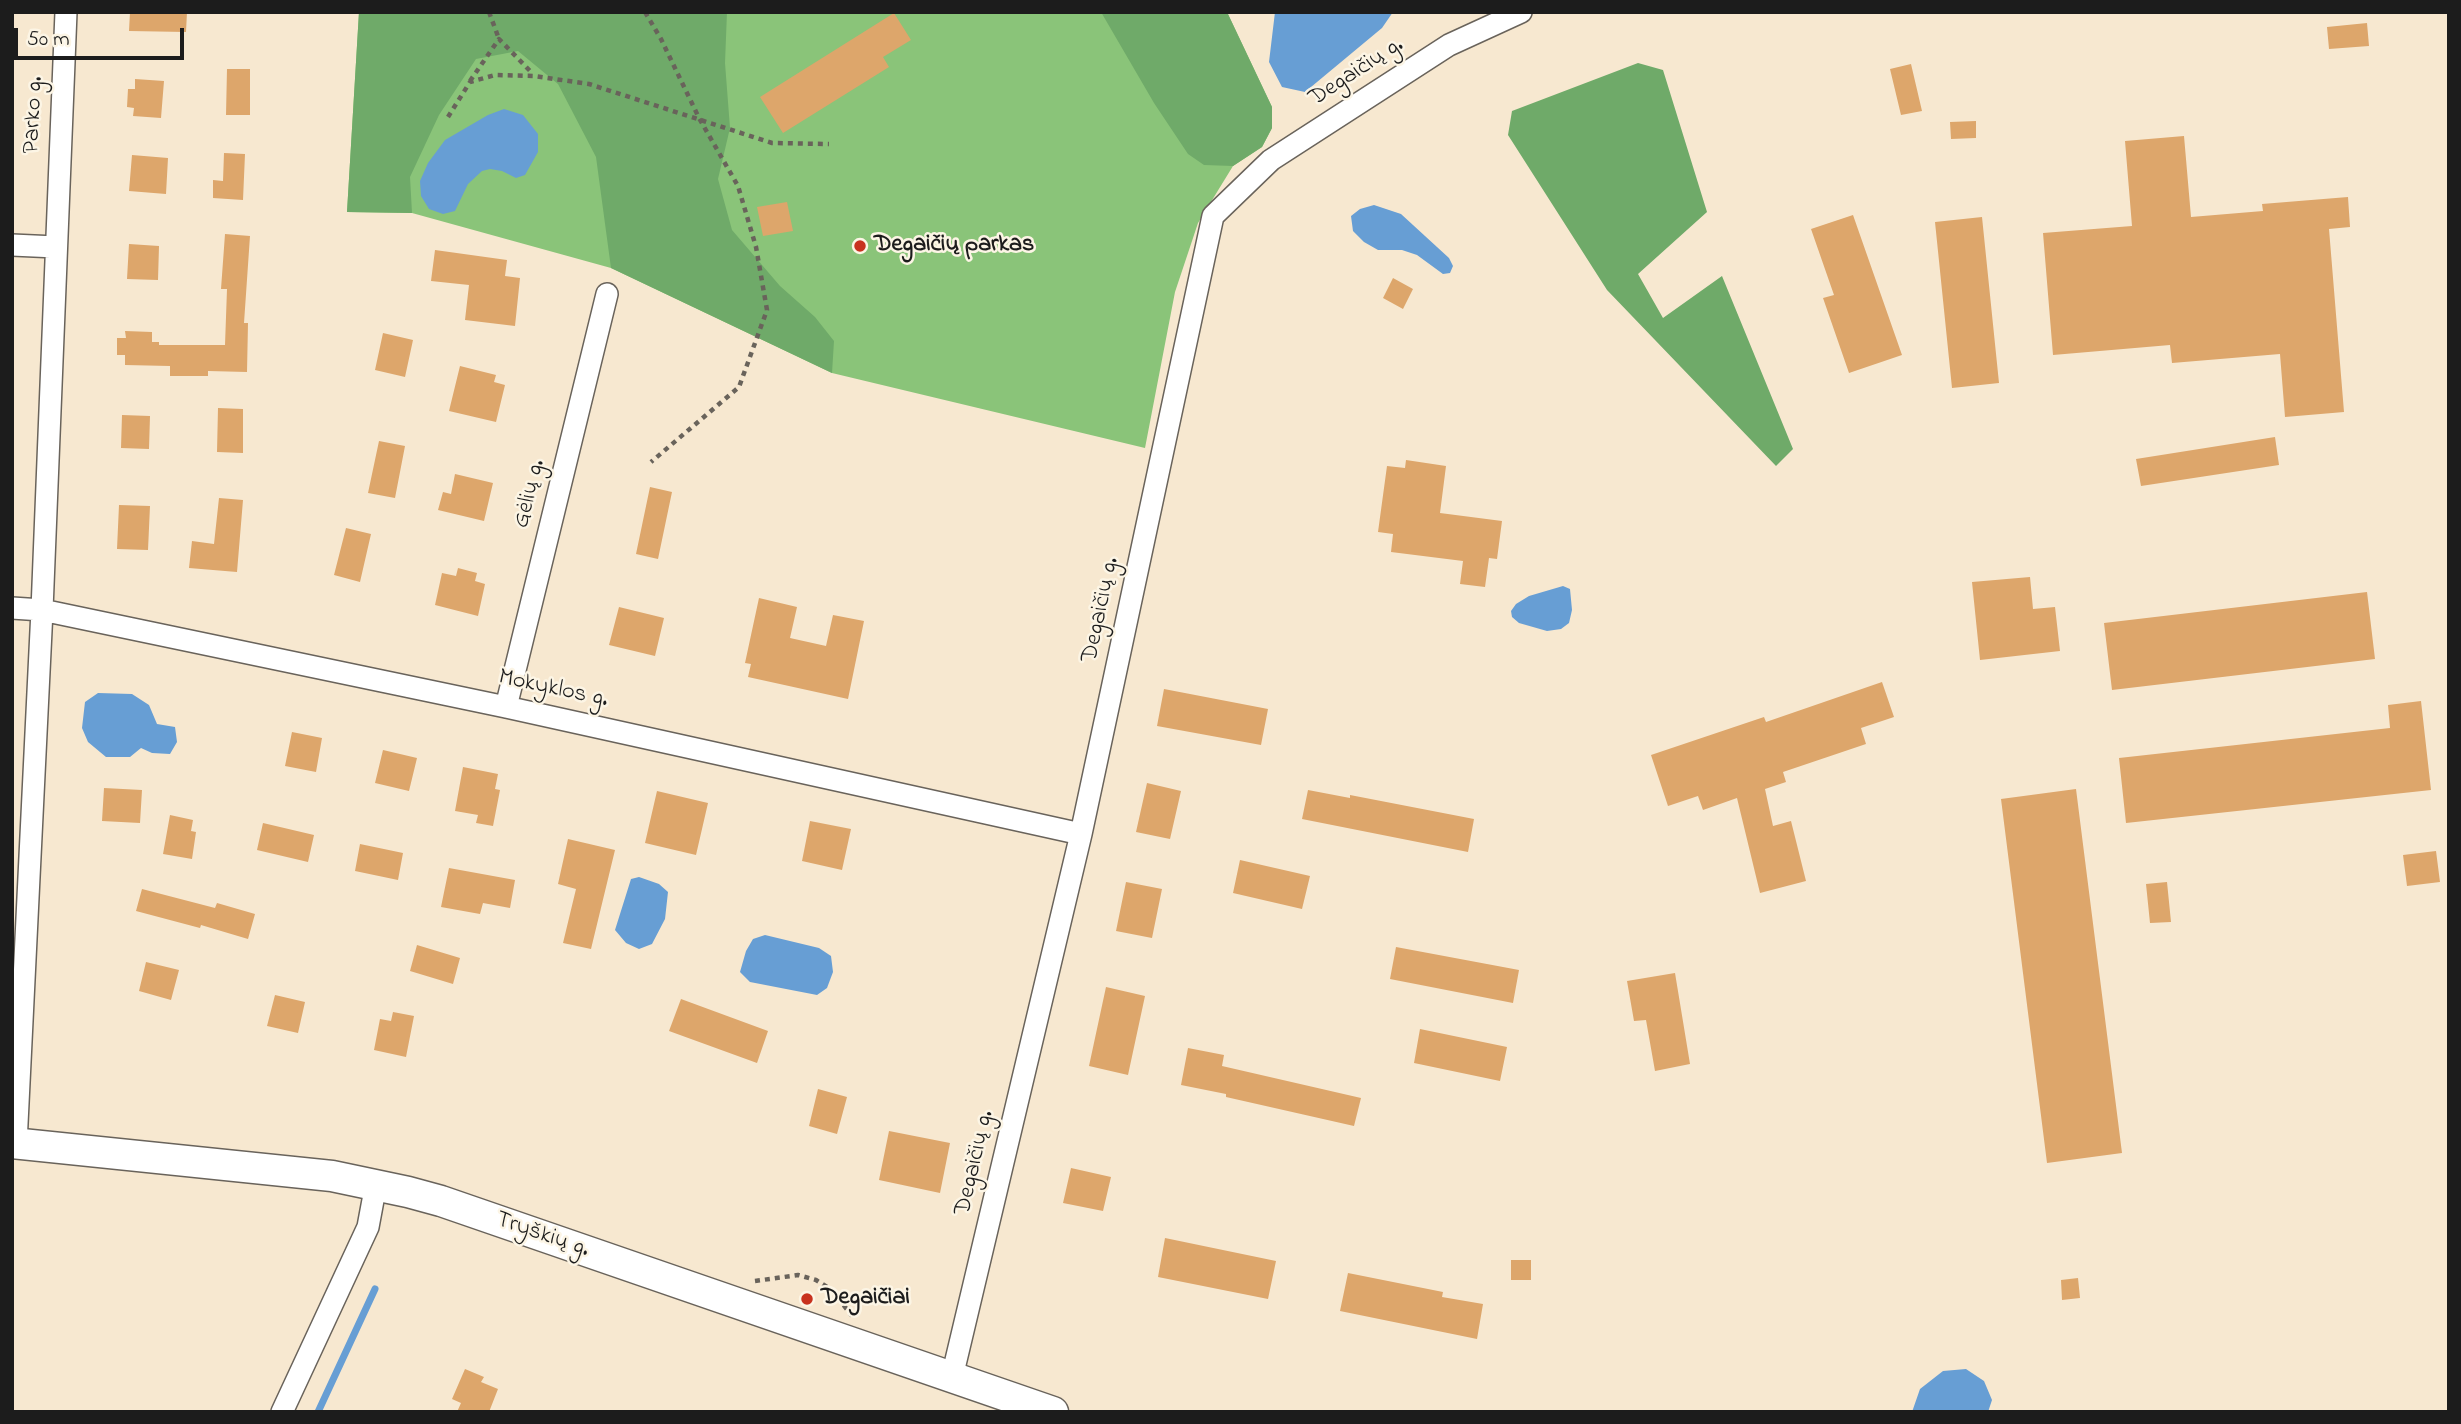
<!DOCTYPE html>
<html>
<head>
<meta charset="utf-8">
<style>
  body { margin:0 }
  #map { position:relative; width:2461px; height:1424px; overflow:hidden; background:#f7e8d0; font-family:"Indie Flower",sans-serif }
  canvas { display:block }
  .frame { position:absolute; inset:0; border:14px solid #1c1c1c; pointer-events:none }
  .scale { position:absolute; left:14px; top:28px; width:170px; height:32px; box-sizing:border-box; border:4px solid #1c1c1c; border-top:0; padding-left:9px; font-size:21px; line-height:24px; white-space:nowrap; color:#1c1c1c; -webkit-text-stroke:5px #fcf5e5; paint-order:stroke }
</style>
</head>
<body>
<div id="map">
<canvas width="2461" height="1424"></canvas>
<div class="frame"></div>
<div class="scale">50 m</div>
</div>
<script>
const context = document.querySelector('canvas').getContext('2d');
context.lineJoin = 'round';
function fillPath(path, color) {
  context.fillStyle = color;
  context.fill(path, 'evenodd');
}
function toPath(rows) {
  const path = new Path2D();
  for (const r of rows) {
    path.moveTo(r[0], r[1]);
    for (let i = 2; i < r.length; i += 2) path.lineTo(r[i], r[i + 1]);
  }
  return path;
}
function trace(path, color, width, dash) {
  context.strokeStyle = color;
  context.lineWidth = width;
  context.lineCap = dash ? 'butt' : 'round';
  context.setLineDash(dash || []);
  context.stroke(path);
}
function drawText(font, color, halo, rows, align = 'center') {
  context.font = font + ' "Indie Flower",sans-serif';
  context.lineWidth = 5;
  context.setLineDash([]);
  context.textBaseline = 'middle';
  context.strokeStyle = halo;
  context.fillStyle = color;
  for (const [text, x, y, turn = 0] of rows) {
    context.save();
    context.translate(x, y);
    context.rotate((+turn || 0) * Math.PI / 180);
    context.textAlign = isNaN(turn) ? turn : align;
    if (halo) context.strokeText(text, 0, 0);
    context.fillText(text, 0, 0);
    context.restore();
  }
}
fillPath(toPath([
  [359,12,1227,12,1272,107,1272,128,1262,147,1233,166,1198,223,1175,292,1145,448,832,373,611,268,412,213,347,212]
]), '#8ac479');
fillPath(toPath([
  [359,12,727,12,725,63,730,128,718,179,732,230,780,286,815,317,834,341,832,373,611,268,596,157,558,84,518,51,476,59,439,115,410,177,412,213,347,212],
  [1101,12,1227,12,1272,107,1272,128,1262,147,1233,166,1204,165,1188,154,1154,103],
  [1638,63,1663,70,1707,212,1638,274,1663,318,1722,276,1793,449,1776,466,1607,290,1508,135,1512,111]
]), '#6faa69');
fillPath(toPath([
  [1275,12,1393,12,1382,28,1305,92,1282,87,1269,62],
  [504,109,523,115,538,134,538,152,525,175,516,178,502,171,490,169,482,171,468,184,455,211,443,214,429,209,421,196,420,181,428,163,445,140,488,115],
  [1374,205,1401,214,1449,258,1453,266,1450,273,1443,274,1417,255,1402,250,1378,250,1364,242,1353,231,1351,216,1360,209],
  [1563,586,1570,589,1572,610,1569,623,1561,629,1547,631,1519,623,1512,617,1511,611,1516,604,1529,596],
  [98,693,132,694,149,705,157,724,175,727,177,742,170,754,152,753,141,748,130,757,106,757,88,742,82,728,85,702],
  [639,877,659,884,668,892,665,919,652,944,639,949,626,943,615,930,631,879],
  [765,935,819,948,831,956,833,972,827,988,817,995,750,982,740,972,746,951,753,939],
  [1966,1369,1984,1381,1992,1400,1988,1412,1912,1412,1920,1389,1943,1371]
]), '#679ed4');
trace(toPath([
  [318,1412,375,1289]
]), '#679ed4', 7);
fillPath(toPath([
  [130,12,187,12,186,32,129,31],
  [894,13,911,40,883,57,889,67,783,133,760,97],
  [2367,23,2369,46,2329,49,2327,27],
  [1911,64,1922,111,1901,115,1890,69],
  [227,69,250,69,250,115,226,115],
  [135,79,164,81,161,118,133,116,134,108,127,107,128,89,135,89],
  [1976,121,1976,138,1951,139,1950,122],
  [2184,136,2191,217,2263,211,2262,204,2348,197,2350,227,2329,229,2344,412,2285,417,2280,354,2172,363,2170,345,2053,355,2043,233,2132,226,2125,141],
  [224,153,245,154,243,200,213,198,213,180,223,181],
  [132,155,168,158,166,194,129,191],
  [787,202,793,231,763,236,757,207],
  [1853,215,1902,355,1849,373,1823,298,1834,295,1811,229],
  [1982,217,1999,383,1952,388,1935,222],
  [225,234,250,236,244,323,248,323,247,372,208,371,208,376,170,376,170,366,125,365,125,355,117,355,117,338,126,338,125,331,152,332,152,342,159,342,159,345,225,345,227,289,221,289],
  [129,244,159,246,158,280,127,279],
  [435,250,507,260,505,276,520,278,515,326,465,320,469,285,431,281],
  [1393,278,1413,289,1403,309,1383,298],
  [383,333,413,340,405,377,375,370],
  [460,366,496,375,494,382,505,385,496,422,449,411],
  [218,408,243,409,243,453,217,452],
  [122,415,150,416,149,449,121,448],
  [2275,437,2279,465,2141,486,2136,459],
  [379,441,405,446,395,498,368,493],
  [1406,460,1446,466,1440,513,1502,521,1497,559,1489,558,1485,587,1460,584,1463,561,1391,552,1393,534,1378,532,1387,466,1405,468],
  [455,474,493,483,484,521,438,510,443,492,451,494],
  [650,487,672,492,658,559,636,554],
  [219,498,243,500,237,572,189,568,192,541,214,544],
  [119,505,150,506,148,550,117,549],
  [346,528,371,534,360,582,334,575],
  [458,568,477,573,475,581,485,584,478,616,435,605,442,573,456,576],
  [2030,577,2033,609,2055,607,2060,651,1980,660,1972,582],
  [2367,592,2375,659,2112,690,2104,623],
  [759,598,797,607,790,638,826,646,833,615,864,621,848,699,748,677,751,664,745,663],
  [619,607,664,618,655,656,609,645],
  [1882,682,1894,717,1861,728,1866,744,1783,772,1786,782,1765,789,1773,826,1791,821,1806,881,1760,893,1737,798,1703,810,1698,796,1668,806,1651,755,1764,717,1766,722],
  [1164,689,1268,709,1261,745,1157,726],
  [2421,701,2431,790,2126,823,2119,758,2390,728,2388,705],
  [292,732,322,738,316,772,285,766],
  [383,750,417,758,409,791,375,783],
  [463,767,498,774,495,789,500,790,493,826,476,823,478,815,455,811],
  [1147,783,1181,791,1170,839,1136,832],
  [104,788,142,790,140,823,102,821],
  [2076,789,2122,1153,2047,1163,2001,799],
  [1308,790,1350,798,1350,795,1474,819,1468,852,1302,819],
  [657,791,708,803,696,855,645,843],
  [170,815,193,820,191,831,196,832,192,859,163,854],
  [810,821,851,829,842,870,802,861],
  [263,823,314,835,308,862,257,850],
  [568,839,615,850,591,949,563,943,576,889,558,884],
  [360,844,403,853,398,880,355,871],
  [2436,851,2440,882,2407,886,2403,855],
  [1240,860,1310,876,1302,909,1233,893],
  [449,868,515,880,510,908,483,903,480,914,441,907],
  [1126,882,1162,889,1152,938,1116,931],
  [2167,882,2171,922,2150,923,2146,884],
  [142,889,215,908,217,903,255,914,248,939,201,925,200,928,136,911],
  [417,945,460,958,453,984,410,971],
  [1396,947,1519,970,1513,1003,1390,979],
  [146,962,179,970,171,1000,139,991],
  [1675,973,1690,1064,1655,1071,1646,1020,1634,1021,1627,981],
  [1106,987,1145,996,1128,1075,1089,1066],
  [275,995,305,1002,298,1033,267,1026],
  [681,999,768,1031,757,1063,669,1031],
  [393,1012,414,1016,406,1057,374,1050,380,1019,391,1021],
  [1420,1029,1507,1047,1500,1081,1414,1063],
  [1188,1048,1224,1055,1222,1066,1361,1098,1354,1126,1226,1097,1226,1094,1181,1085],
  [818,1089,847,1097,837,1134,809,1126],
  [889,1131,950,1143,940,1193,879,1180],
  [1071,1168,1111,1177,1103,1211,1063,1203],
  [1165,1238,1276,1261,1268,1299,1158,1277],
  [1511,1260,1531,1260,1531,1280,1511,1280],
  [1348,1273,1443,1292,1442,1297,1483,1304,1477,1339,1340,1311],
  [2078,1278,2080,1298,2062,1300,2061,1280],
  [465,1369,484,1377,481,1382,498,1389,489,1412,457,1412,461,1403,452,1399]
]), '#dda66b');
const minor = toPath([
  [12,245,56,247],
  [12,608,42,610,506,707,1081,834],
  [506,707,607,294],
  [16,1144,42,610,66,12],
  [952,1377,1081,834,1213,216,1271,160,1449,45,1521,12],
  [282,1412,368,1227,376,1184]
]);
const secondary = toPath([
  [12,1143,332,1176,408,1192,441,1201,1053,1412]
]);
trace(minor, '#69635b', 24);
trace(secondary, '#69635b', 33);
trace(toPath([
  [489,12,499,39],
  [645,12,661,39,699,118,738,186,756,247,767,310,739,387,651,462],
  [470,81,499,39,533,74],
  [448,117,470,82,495,75,534,76,589,84,772,143,829,144],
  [755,1281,798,1275,816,1280,832,1290,852,1316]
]), '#69635b', 4.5, [5, 5]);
trace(minor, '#fff', 21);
trace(secondary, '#fff', 30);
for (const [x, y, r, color] of [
  [860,246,7,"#c8321e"],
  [807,1299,7,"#c8321e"]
]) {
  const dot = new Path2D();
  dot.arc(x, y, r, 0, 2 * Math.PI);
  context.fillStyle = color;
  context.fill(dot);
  trace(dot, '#fcf5e5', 2.5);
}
drawText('24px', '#1c1c1c', '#fcf5e5', [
  ["Degaičių g.",1357,73,-33],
  ["Parko g.",35,115,-87],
  ["Gėlių g.",531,494,-76],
  ["Degaičių g.",1102,610,-78],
  ["Mokyklos g.",553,690,12],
  ["Degaičių g.",976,1163,-77],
  ["Tryškių g.",542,1236,19]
]);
drawText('bold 24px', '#1c1c1c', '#fcf5e5', [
  ["Degaičių parkas",874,246],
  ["Degaičiai",821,1299]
], 'left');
</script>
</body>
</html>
